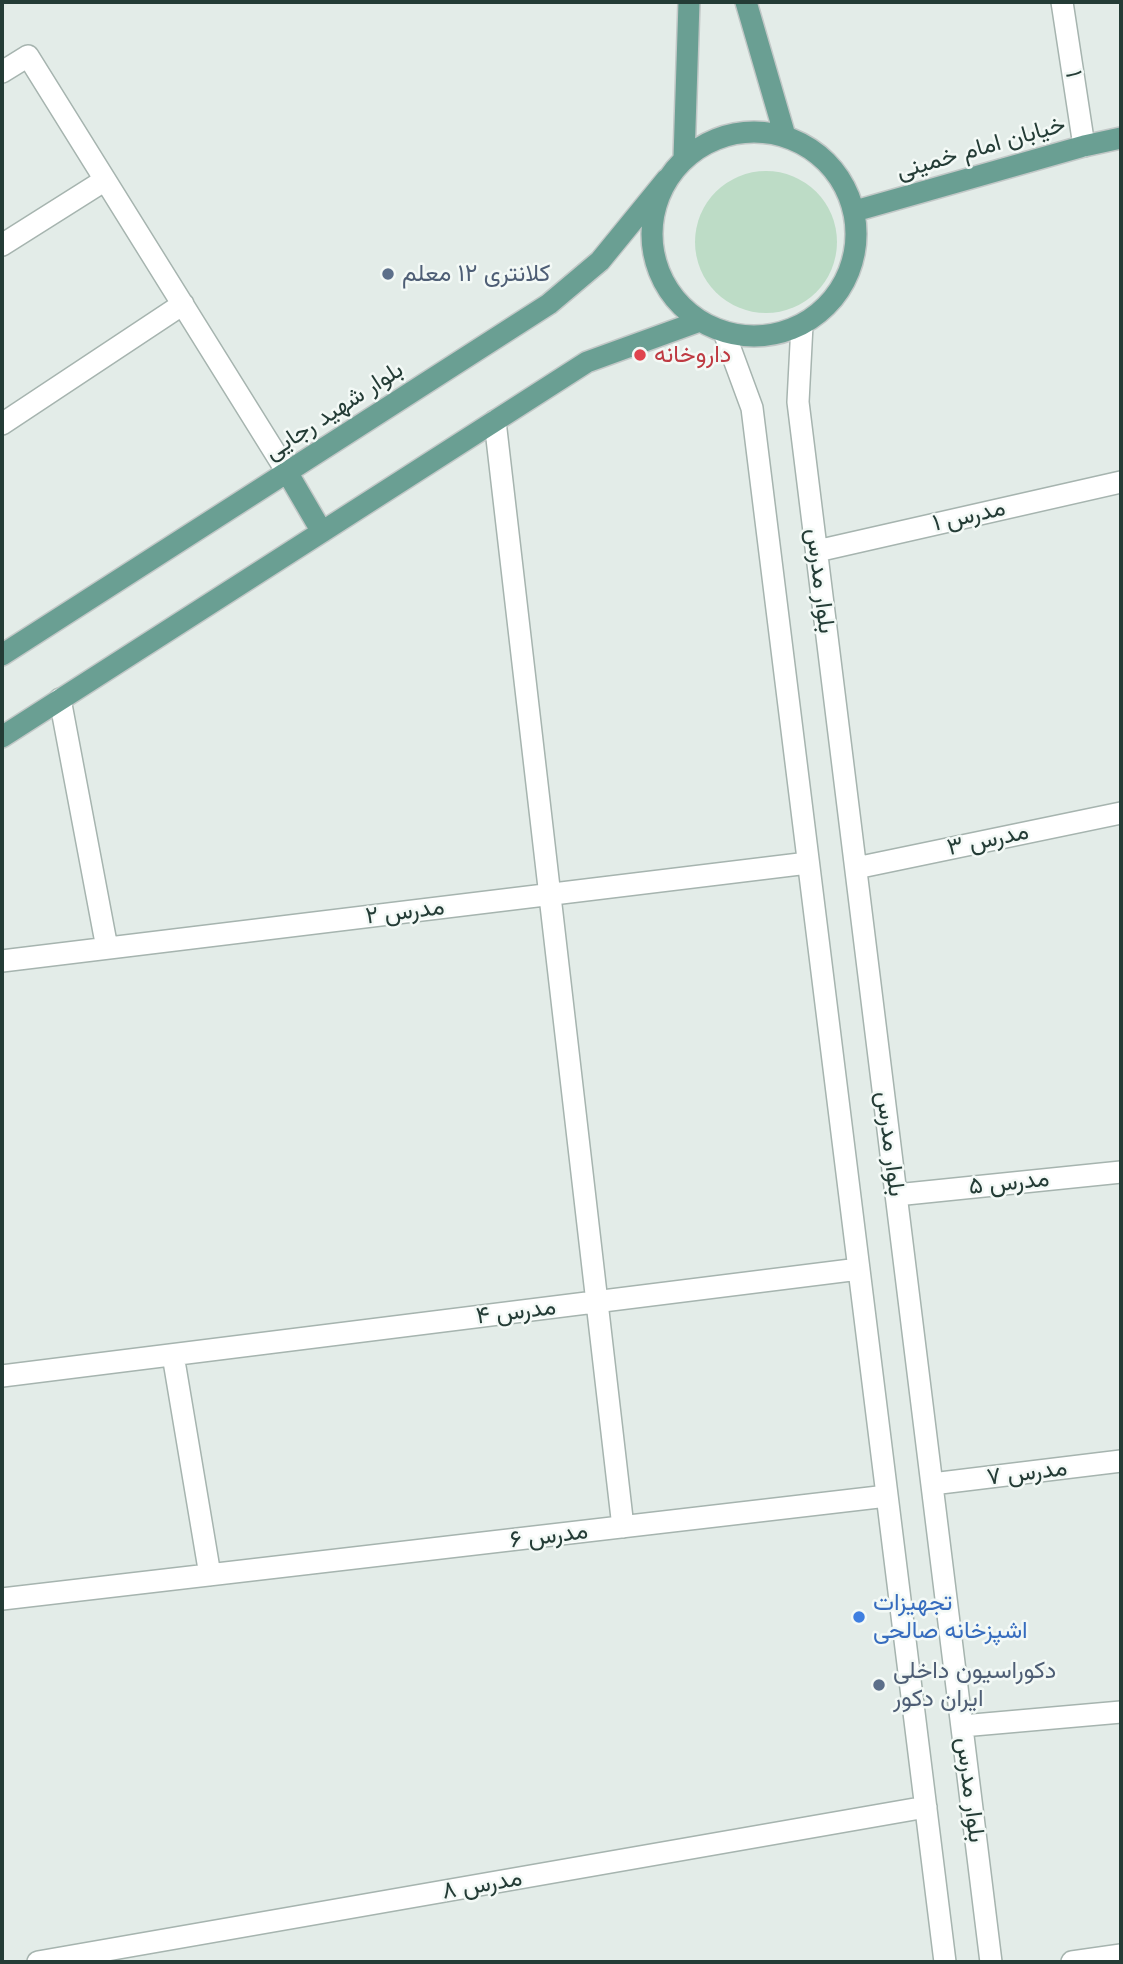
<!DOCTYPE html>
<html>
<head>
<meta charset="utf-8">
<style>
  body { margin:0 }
  #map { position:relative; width:1123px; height:1964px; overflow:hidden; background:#e3ece8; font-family:"PT Sans",sans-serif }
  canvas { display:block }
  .frame { position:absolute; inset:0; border:4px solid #243c36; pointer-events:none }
</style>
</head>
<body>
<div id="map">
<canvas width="1123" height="1964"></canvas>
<div class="frame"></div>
</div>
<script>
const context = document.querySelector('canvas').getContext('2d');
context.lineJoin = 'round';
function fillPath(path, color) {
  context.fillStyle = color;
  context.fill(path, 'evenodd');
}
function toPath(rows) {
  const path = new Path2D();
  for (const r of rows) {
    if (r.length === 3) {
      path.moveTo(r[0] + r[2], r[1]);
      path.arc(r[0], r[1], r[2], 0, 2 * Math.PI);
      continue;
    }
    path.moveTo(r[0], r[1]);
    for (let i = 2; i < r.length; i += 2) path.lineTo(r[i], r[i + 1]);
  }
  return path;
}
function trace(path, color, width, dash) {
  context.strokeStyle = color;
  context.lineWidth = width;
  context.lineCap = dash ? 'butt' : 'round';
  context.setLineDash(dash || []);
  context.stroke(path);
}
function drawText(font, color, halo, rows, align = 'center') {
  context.font = font + ' "PT Sans",Vazirmatn,sans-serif';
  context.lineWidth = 5;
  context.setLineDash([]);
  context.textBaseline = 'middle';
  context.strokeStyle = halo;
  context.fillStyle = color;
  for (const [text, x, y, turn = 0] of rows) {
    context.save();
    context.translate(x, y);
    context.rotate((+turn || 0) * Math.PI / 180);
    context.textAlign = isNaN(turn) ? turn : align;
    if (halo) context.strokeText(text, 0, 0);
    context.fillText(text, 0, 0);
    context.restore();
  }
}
fillPath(toPath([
  [766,242,71]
]), '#bddcc6');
const minor = toPath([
  [1062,2,1084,146],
  [2,72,28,56,287,472],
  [2,245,105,180],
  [802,325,798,402,991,1962],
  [724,332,752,408,945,1962],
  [495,421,623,1527],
  [2,424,183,304],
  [817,551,1121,482],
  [60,699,107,948],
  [856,868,1121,813],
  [2,961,808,863],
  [896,1195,1121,1172],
  [173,1355,210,1575],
  [2,1376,859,1269],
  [932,1484,1121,1461],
  [2,1599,887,1496],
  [962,1726,1121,1712],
  [38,1962,926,1807],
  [1072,1962,1121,1955]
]);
const major = toPath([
  [746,2,785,136],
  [754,234,102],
  [684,158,689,2],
  [855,211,1084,146,1121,138],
  [287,472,322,532],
  [2,655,549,304,600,261,667,179],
  [2,737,587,362,700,321]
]);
trace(minor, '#a6b4af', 24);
trace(major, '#c2c8c7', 24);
trace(minor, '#fff', 21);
trace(major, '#6a9f93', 21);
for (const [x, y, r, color] of [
  [388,274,7,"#5c6f8a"],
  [640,355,7,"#e0444e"],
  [859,1617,7,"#3f7fe0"],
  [879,1685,7,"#5c6f8a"]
]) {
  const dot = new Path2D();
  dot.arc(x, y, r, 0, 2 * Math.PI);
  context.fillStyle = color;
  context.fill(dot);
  trace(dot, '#f3f9f6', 2.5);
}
drawText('24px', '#243c36', '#f3f9f6', [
  ["۱",1073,74,81],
  ["خیابان امام خمینی",981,148,-16],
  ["بلوار شهید رجایی",334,411,-33],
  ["مدرس ۱",969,516,-13],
  ["بلوار مدرس",820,581,83],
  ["مدرس ۳",988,840,-12],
  ["مدرس ۲",405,912,-7],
  ["بلوار مدرس",890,1144,83],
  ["مدرس ۵",1009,1183,-6],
  ["مدرس ۴",516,1312,-7],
  ["مدرس ۷",1027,1473,-7],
  ["مدرس ۶",549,1536,-7],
  ["بلوار مدرس",970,1790,83],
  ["مدرس ۸",482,1885,-10]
]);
drawText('24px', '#4e5e75', '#f3f9f6', [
  ["کلانتری ۱۲ معلم",402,274],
  ["دکوراسیون داخلی",893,1671],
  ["ایران دکور",893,1699]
], 'left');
drawText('24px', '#be3a42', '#f3f9f6', [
  ["داروخانه",654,355]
], 'left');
drawText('24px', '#366cbe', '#f3f9f6', [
  ["تجهیزات",873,1603],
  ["اشپزخانه صالحی",873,1631]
], 'left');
</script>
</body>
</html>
